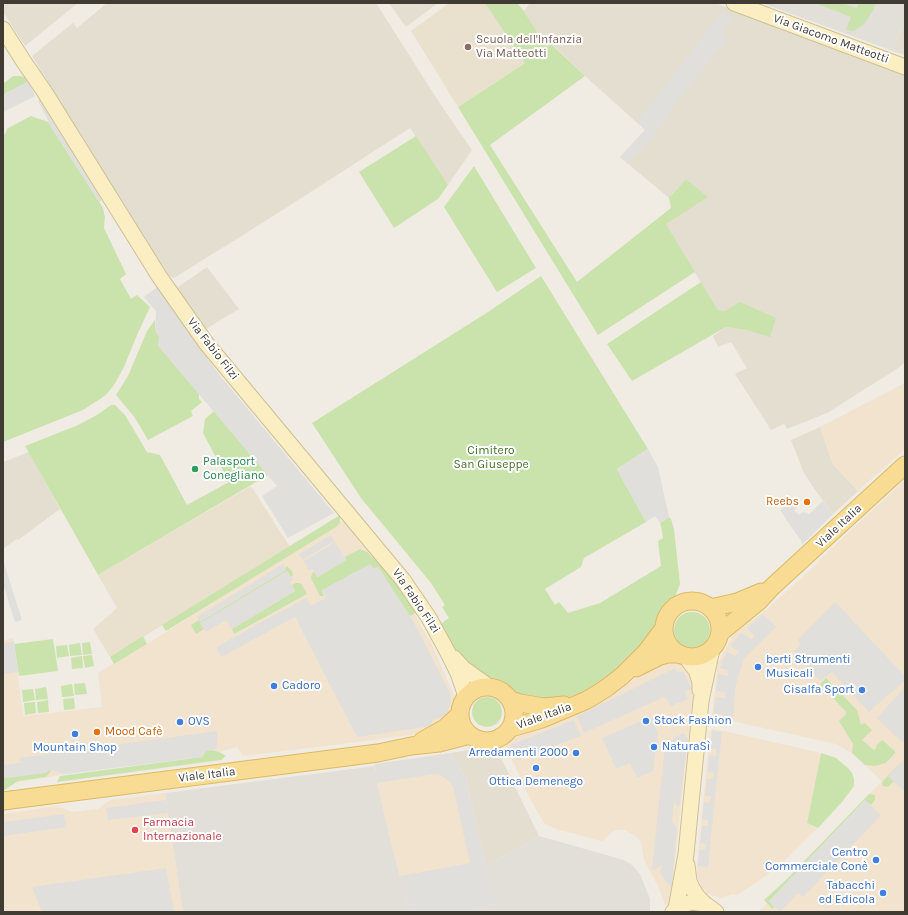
<!DOCTYPE html>
<html>
<head>
<meta charset="utf-8">
<style>
  body { margin:0 }
  #map { position:relative; width:908px; height:915px; overflow:hidden; background:#f0ece3; font-family:Karla,sans-serif }
  canvas { display:block }
  .frame { position:absolute; inset:0; border:4px solid #413c33; pointer-events:none }
</style>
</head>
<body>
<div id="map">
<canvas width="908" height="915"></canvas>
<div class="frame"></div>
</div>
<script>
const context = document.querySelector('canvas').getContext('2d');
context.lineJoin = 'round';
function fillPath(path, color) {
  context.fillStyle = color;
  context.fill(path, 'evenodd');
}
function toPath(rows) {
  const path = new Path2D();
  for (const r of rows) {
    if (r.length === 3) {
      path.moveTo(r[0] + r[2], r[1]);
      path.arc(r[0], r[1], r[2], 0, 2 * Math.PI);
      continue;
    }
    path.moveTo(r[0], r[1]);
    for (let i = 2; i < r.length; i += 2) path.lineTo(r[i], r[i + 1]);
  }
  return path;
}
function trace(path, color, width, dash) {
  context.strokeStyle = color;
  context.lineWidth = width;
  context.lineCap = dash ? 'butt' : 'round';
  context.setLineDash(dash || []);
  context.stroke(path);
}
function drawText(font, color, halo, rows, align = 'center') {
  context.font = font + ' Karla,sans-serif';
  context.lineWidth = 4;
  context.setLineDash([]);
  context.textBaseline = 'middle';
  context.strokeStyle = halo;
  context.fillStyle = color;
  for (const [text, x, y, turn = 0] of rows) {
    context.save();
    context.translate(x, y);
    context.rotate((+turn || 0) * Math.PI / 180);
    context.textAlign = isNaN(turn) ? turn : align;
    if (halo) context.strokeText(text, 0, 0);
    context.fillText(text, 0, 0);
    context.restore();
  }
}
fillPath(toPath([
  [3,3,78,3,25,46,3,12],
  [107,3,376,3,439,102,472,150,448,185,410,128,264,222,174,278,169,276,164,273,32,56,73,23,77,28],
  [389,3,438,3,406,27],
  [530,3,715,3,798,33,905,75,905,362,897,369,827,413,787,429,784,424,771,430,735,374,747,368,731,342,718,347,713,336,726,327,746,330,770,336,725,311,718,310,665,224,707,197,686,179,669,198,620,157,645,130,585,76,551,43,547,49,524,11],
  [905,20,905,55,893,51],
  [207,267,239,309,206,329,178,290,178,287],
  [820,427,833,464,858,491,833,514,813,487,804,473,791,440],
  [29,452,60,509,18,540,17,539,3,549,3,462],
  [489,746,497,750,539,836,486,866,466,778,451,753]
]), '#e4ded1');
fillPath(toPath([
  [905,383,905,449,858,491,833,464,820,427],
  [905,480,905,912,758,912,767,904,764,900,786,880,882,781,852,753,836,744,714,717,712,715,718,663,735,631,749,620,752,620,767,609,819,562,818,561],
  [344,520,397,584,431,643,454,695,454,704,451,712,446,721,424,733,358,742,243,756,237,747,219,752,66,774,3,785,3,641,13,638,23,716,102,707,98,673,147,644],
  [678,661,688,667,694,684,670,907,665,904,658,886,644,860,641,843,638,838,634,835,625,830,616,830,610,833,606,839,601,841,556,829,544,823,529,797,505,744,507,738,510,735,573,714,609,697,654,665],
  [712,729,729,732,821,753,807,823,818,828,783,862,756,883,737,895,733,894,721,898,708,894,701,886,697,875,697,866,710,731],
  [451,753,466,778,496,907,467,912,410,912,394,855,378,787,375,764],
  [165,793,183,912,3,912,3,814,58,806,72,812,98,809,110,800]
]), '#f2e3ce');
fillPath(toPath([
  [762,3,905,3,905,20,893,51],
  [375,766,378,787,394,855,410,912,183,912,165,793],
  [539,836,624,860,632,865,640,874,650,899,650,912,467,912,495,907,486,866]
]), '#e2ded8');
fillPath(toPath([
  [449,3,485,3,525,63,458,107,411,31],
  [251,486,290,547,110,657,93,629,117,608,98,575]
]), '#e9e1cd');
fillPath(toPath([
  [485,3,517,3,524,11,547,48,550,43,585,76,490,145,577,282,671,208,669,198,686,179,708,197,666,224,695,272,598,335,458,107,525,63],
  [815,3,840,3,857,8,859,3,876,3,872,12,864,24,854,31,846,30,851,17],
  [13,76,20,76,25,77,29,81,3,95,3,84],
  [31,116,48,122,103,208,105,217,104,228,126,274,120,279,131,299,137,295,150,307,137,335,124,367,114,385,106,395,83,410,3,442,3,135,5,134,8,128],
  [416,136,448,185,438,199,394,228,359,172],
  [474,166,536,268,497,292,444,207],
  [541,276,648,449,617,469,646,522,584,558,581,567,545,589,555,605,559,602,568,613,600,603,661,566,658,541,663,538,661,526,660,523,669,517,671,519,674,529,680,584,677,592,674,599,663,610,656,625,634,656,598,685,586,691,563,699,549,700,519,695,502,681,481,674,459,656,440,624,449,618,442,607,445,605,431,583,361,498,312,423,488,312],
  [701,282,718,310,725,311,740,302,776,318,770,337,746,330,726,327,632,381,607,344],
  [155,320,155,330,199,394,199,399,202,402,191,411,193,416,148,440,135,418,116,395,128,376,147,331],
  [111,405,115,405,125,415,147,452,160,455,187,505,229,482,203,433,205,419,214,411,268,475,98,575,25,446,76,426,97,415],
  [340,515,340,523,336,527,166,631,162,625],
  [360,549,367,552,372,557,374,555,398,583,417,611,416,613,410,616,378,567,322,591,324,596,320,596,311,578,312,574,314,572,318,577,346,560,345,557],
  [287,566,292,571,293,575,291,577,287,571,200,624,204,629,196,634,191,625,199,620,200,622,286,570,285,568],
  [296,583,300,583,302,585,307,594,234,634,232,629,295,591,292,585],
  [692,630,18],
  [143,636,147,644,114,664,110,657],
  [53,639,58,671,19,676,14,644],
  [90,642,92,654,83,655,82,643],
  [80,643,82,655,70,656,69,645],
  [67,645,69,656,57,658,56,646],
  [92,655,94,666,85,668,83,656],
  [82,656,83,668,72,669,71,658],
  [826,678,857,710,861,725,865,723,872,730,862,740,874,750,877,747,876,746,882,740,895,751,895,753,886,763,875,766,865,765,852,753,853,744,839,721,847,713,820,684],
  [85,683,87,694,75,695,74,684],
  [72,684,74,696,62,697,61,686],
  [46,687,48,699,36,700,35,689],
  [33,689,35,700,23,702,22,690],
  [487,712,15],
  [74,698,75,709,64,710,63,699],
  [48,700,49,712,38,713,37,702],
  [35,702,36,713,25,715,24,703],
  [211,750,219,752,226,756,221,760,57,782,60,776,202,757,206,751],
  [821,753,836,758,848,768,852,773,854,779,854,786,842,802,818,828,807,823],
  [905,758,889,776,894,781,888,787,883,786,882,784,883,781],
  [50,770,51,771,46,777,18,781,3,791,3,777,7,778],
  [869,794,875,795,875,800,871,805,865,800,769,901,774,907,773,909,764,900,786,880]
]), '#cae3ad');
fillPath(toPath([
  [722,12,732,19,723,32,728,39,671,108,669,115,654,136,628,164,620,157,645,130,637,122],
  [29,81,35,96,3,112,3,95],
  [42,98,103,195,100,203,48,122,47,118,38,101],
  [157,287,218,373,334,513,288,538,262,496,277,486,158,346,159,335,155,330,156,311,144,297],
  [648,449,658,467,669,517,660,523,655,516,646,522,617,469],
  [793,501,798,507,794,510,799,515,803,512,809,514,823,501,833,514,803,544,780,510],
  [331,535,334,541,303,560,299,554],
  [335,542,346,560,317,577,313,569,309,570,304,561],
  [3,560,22,620,15,622,3,584],
  [283,564,286,570,200,622,197,617],
  [370,564,374,569,378,567,413,621,450,693,451,702,449,709,446,714,440,718,432,720,432,726,357,737,295,617,221,657,216,647,306,598,311,606,326,598,322,590],
  [287,571,293,580,290,582,295,591,232,629,226,620,206,632,200,623],
  [835,602,905,676,905,680,869,712,832,672,820,681,794,651,801,645,798,640],
  [763,614,776,627,747,655,743,661,736,684,733,718,723,717,723,714,713,714,716,697,725,698,725,692,716,691,718,674,728,676,728,670,720,668,723,659,727,652,735,656,739,652,730,646,741,633,752,639,755,636,747,628],
  [14,641,18,672,3,674,3,644],
  [675,668,677,673,683,671,692,689,685,692,688,699,671,706,667,699,664,697,584,733,577,716,633,689],
  [905,687,905,739,902,742,877,718],
  [651,717,658,733,653,771,637,778,630,763,616,769,602,738],
  [574,720,581,736,516,760,510,745],
  [217,731,217,749,206,751,202,757,66,774,50,770,46,773,7,778,3,776,3,765,21,763,19,758],
  [712,731,722,732,708,867,698,866,699,850,705,850,706,844,700,843,702,826,708,826,708,820,702,819,704,802,710,803,711,796,705,796,707,779,713,779,714,773,708,772,709,755,716,756,716,749,710,748],
  [683,733,688,739,680,804,678,807,674,802,672,822,677,828,672,885,670,886,660,873,663,864,654,870,652,868,665,746,676,737],
  [451,753,466,778,496,907,467,912,410,912,400,876,470,863,453,787,448,780,440,775,435,774,377,783,375,764],
  [905,759,905,791,904,791,888,776],
  [166,800,168,813,108,820,106,808],
  [865,800,881,815,803,897,798,893,780,912,769,901],
  [64,814,66,827,3,836,3,822],
  [166,868,174,912,42,912,32,887]
]), '#e1dfdb');
const secondary = toPath([
  [734,3,905,67],
  [3,29,24,62,44,91,159,276,206,343,403,580,429,618,447,651,458,673,466,696],
  [685,656,696,670,700,682,700,690],
  [454,658,463,668,488,686],
  [687,865,689,881,692,888,697,896,705,904],
  [676,909,686,854,701,701,712,649],
  [673,912,680,906,692,902,705,904,716,912]
]);
const primary = toPath([
  [692,629,28],
  [711,608,737,602,761,592],
  [720,633,758,602,772,587,905,465],
  [636,668,660,656,668,654,679,654],
  [487,714,27],
  [511,700,520,703,544,707,564,705],
  [511,728,542,719,587,700,605,689,622,676,646,652,664,628],
  [422,741,445,728,459,715],
  [3,801,378,753,411,746,439,743,470,735]
]);
trace(secondary, '#cec095', 17);
trace(primary, '#dcb965', 19);
trace(secondary, '#fbeec2', 15);
trace(primary, '#f8dc94', 17);
for (const [x, y, r, color] of [
  [468,47,4,"#8d6e63"],
  [195,469,4,"#2e9e5b"],
  [807,502,4,"#e8710a"],
  [758,667,4,"#3f7fe0"],
  [274,686,4,"#3f7fe0"],
  [862,690,4,"#3f7fe0"],
  [646,721,4,"#3f7fe0"],
  [180,722,4,"#3f7fe0"],
  [97,732,4,"#e8710a"],
  [75,734,4,"#3f7fe0"],
  [654,747,4,"#3f7fe0"],
  [576,753,4,"#3f7fe0"],
  [536,768,4,"#3f7fe0"],
  [135,830,4,"#e0444e"],
  [876,860,4,"#3f7fe0"],
  [883,893,4,"#3f7fe0"]
]) {
  const dot = new Path2D();
  dot.arc(x, y, r, 0, 2 * Math.PI);
  context.fillStyle = color;
  context.fill(dot);
  trace(dot, '#fff', 1.5);
}
drawText('12px', '#413c33', '#fff', [
  ["Via Giacomo Matteotti",831,39,20],
  ["Via Fabio Filzi",213,349,52],
  ["Viale Italia",839,526,-43],
  ["Via Fabio Filzi",416,601,56],
  ["Viale Italia",544,716,-20],
  ["Viale Italia",207,775,-7]
]);
drawText('12px', '#785e54', '#fff', [
  ["Scuola dell'Infanzia",476,40],
  ["Via Matteotti",476,54]
], 'left');
drawText('12px', '#446f2b', '#fff', [
  ["Cimitero",491,451],
  ["San Giuseppe",491,465]
]);
drawText('12px', '#27864d', '#fff', [
  ["Palasport",203,462],
  ["Conegliano",203,476]
], 'left');
drawText('12px', '#c56008', '#fff', [
  ["Reebs",799,502],
  ["Mood Cafè",105,732,"left"]
], 'right');
drawText('12px', '#366cbe', '#fff', [
  ["berti Strumenti",766,660],
  ["Musicali",766,674],
  ["Cadoro",282,686],
  ["Cisalfa Sport",854,690,"right"],
  ["Stock Fashion",654,721],
  ["OVS",188,722],
  ["NaturaSì",662,747],
  ["Mountain Shop",75,748,"center"],
  ["Arredamenti 2000",568,753,"right"],
  ["Ottica Demenego",536,782,"center"],
  ["Centro",868,853,"right"],
  ["Commerciale Conè",868,867,"right"],
  ["Tabacchi",875,886,"right"],
  ["ed Edicola",875,900,"right"]
], 'left');
drawText('12px', '#be3a42', '#fff', [
  ["Farmacia",143,823],
  ["Internazionale",143,837]
], 'left');
</script>
</body>
</html>
